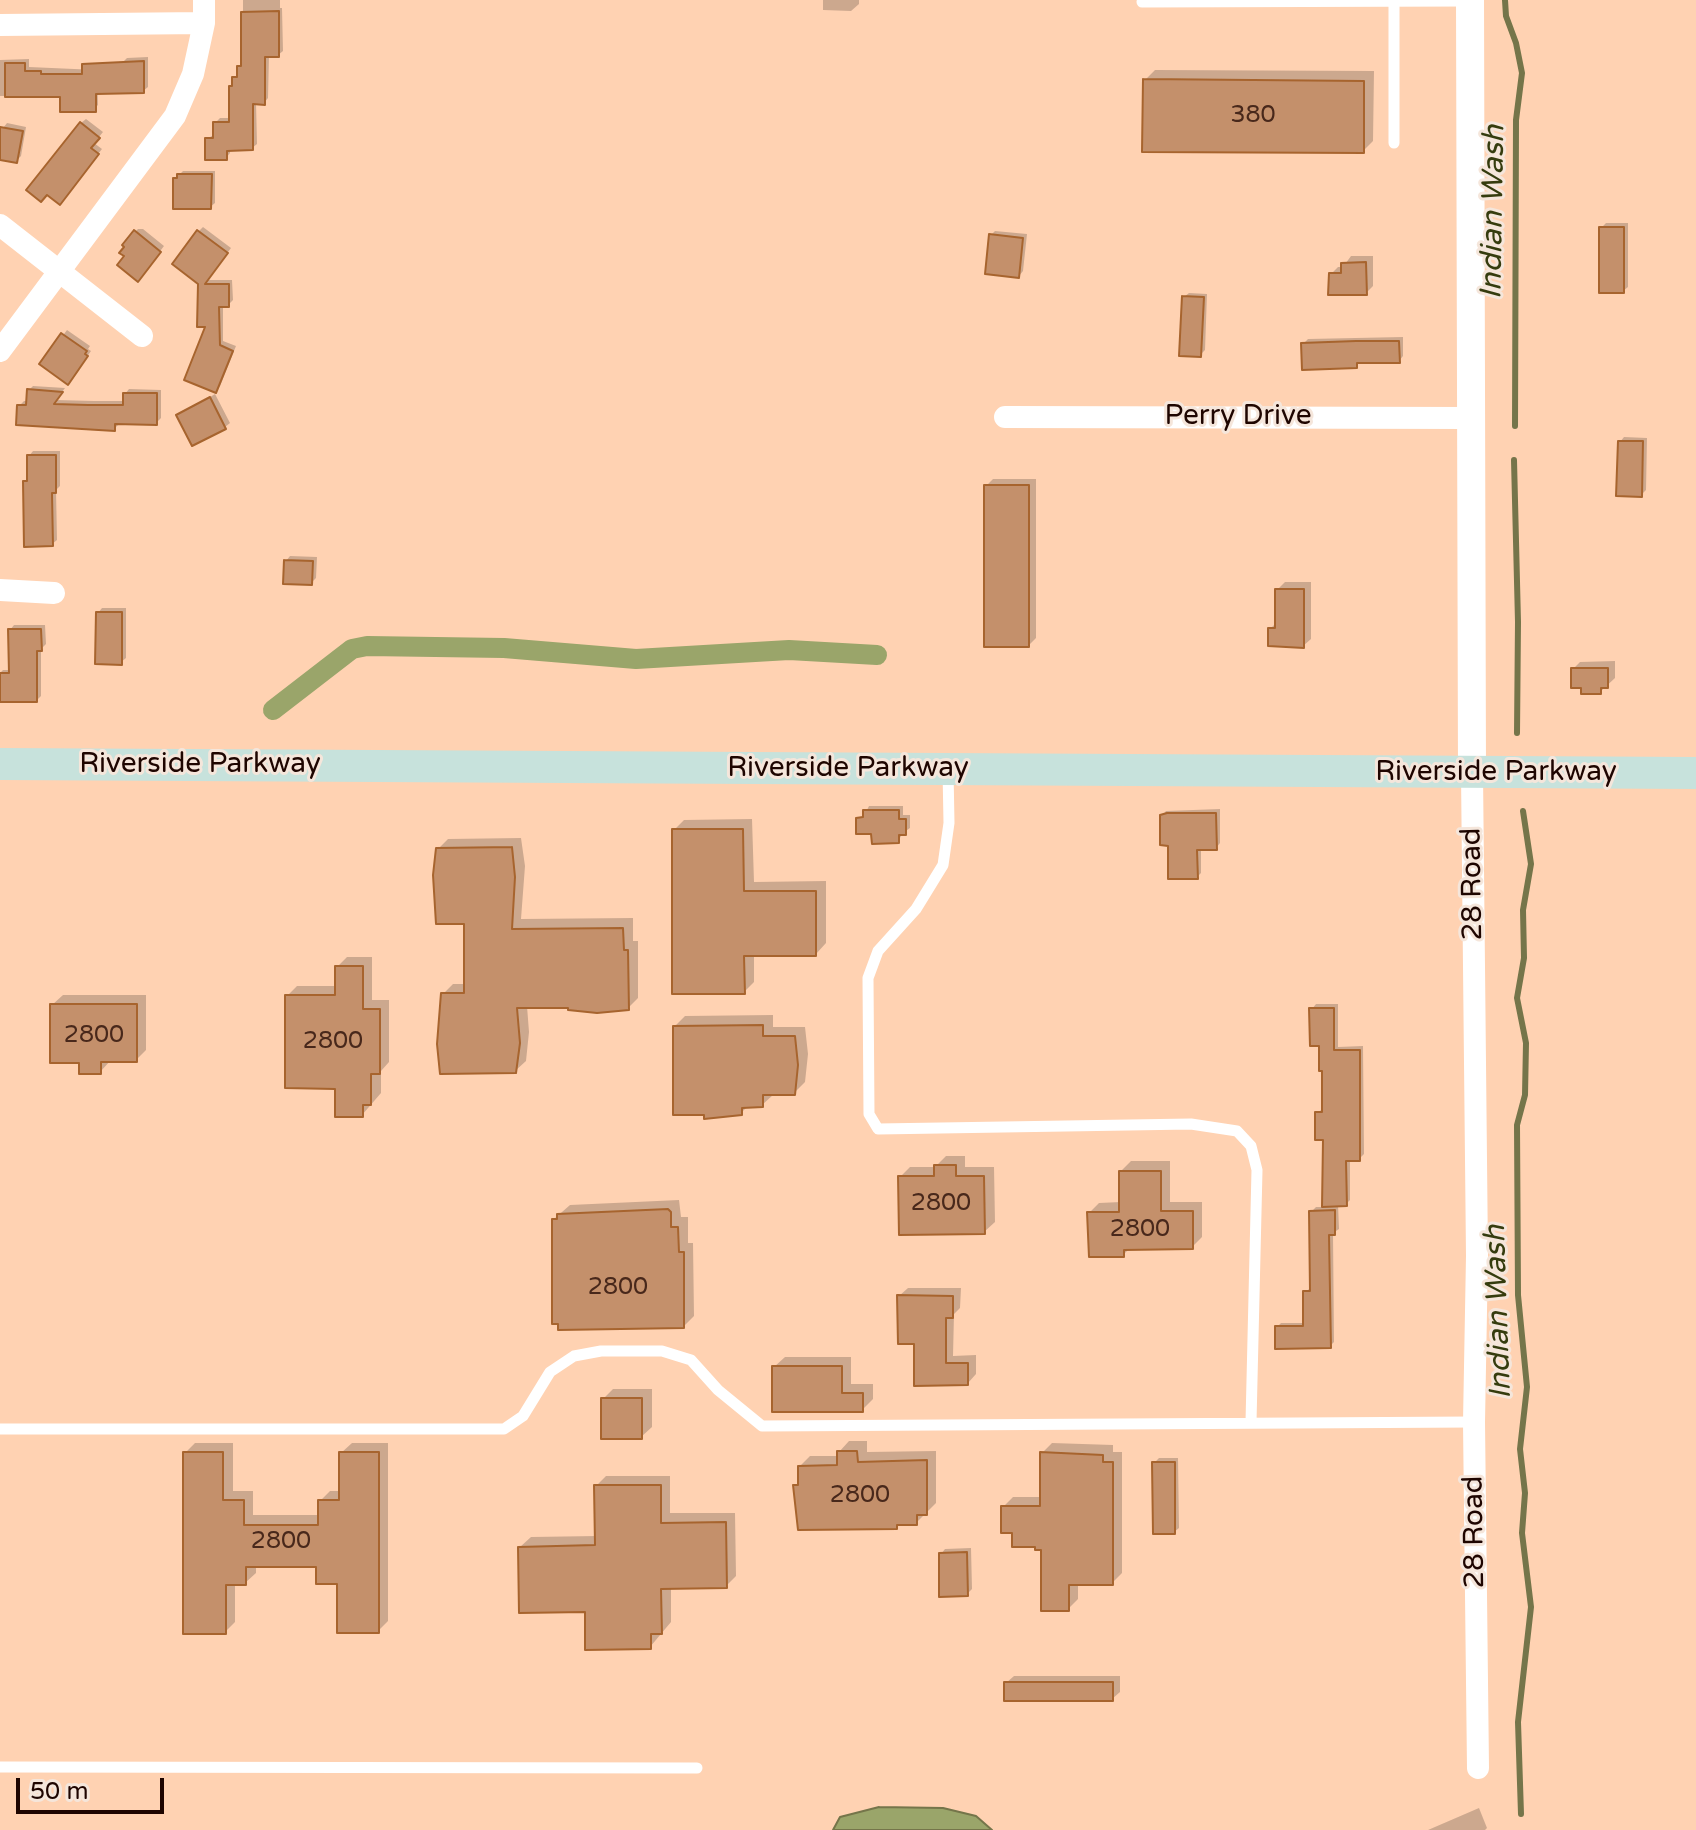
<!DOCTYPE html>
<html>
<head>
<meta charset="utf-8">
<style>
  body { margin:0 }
  #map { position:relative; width:1696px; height:1830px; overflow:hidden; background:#ffd2b2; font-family:"Varela Round",sans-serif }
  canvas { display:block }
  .scale { position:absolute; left:16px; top:1778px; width:148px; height:36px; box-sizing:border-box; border:4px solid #1e0500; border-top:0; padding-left:10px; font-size:24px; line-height:28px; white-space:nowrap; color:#1e0500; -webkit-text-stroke:6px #f5e6db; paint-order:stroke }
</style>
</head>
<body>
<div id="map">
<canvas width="1696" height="1830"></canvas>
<div class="scale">50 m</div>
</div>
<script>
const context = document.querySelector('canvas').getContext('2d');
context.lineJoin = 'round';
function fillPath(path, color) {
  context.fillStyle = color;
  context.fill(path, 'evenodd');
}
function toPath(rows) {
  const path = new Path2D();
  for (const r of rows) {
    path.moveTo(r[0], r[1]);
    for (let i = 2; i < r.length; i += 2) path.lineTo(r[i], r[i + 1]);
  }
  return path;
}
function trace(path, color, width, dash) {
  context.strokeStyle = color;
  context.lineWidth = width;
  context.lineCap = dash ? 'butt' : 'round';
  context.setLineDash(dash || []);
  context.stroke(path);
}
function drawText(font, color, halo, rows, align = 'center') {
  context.font = font + ' "Varela Round",sans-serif';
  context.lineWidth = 6;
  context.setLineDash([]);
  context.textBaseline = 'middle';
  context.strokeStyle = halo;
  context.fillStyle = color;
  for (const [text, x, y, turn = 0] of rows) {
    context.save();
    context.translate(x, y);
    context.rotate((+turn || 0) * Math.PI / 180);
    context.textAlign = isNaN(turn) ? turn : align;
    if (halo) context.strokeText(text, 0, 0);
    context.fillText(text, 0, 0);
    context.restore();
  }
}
const water = toPath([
  [879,1807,943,1808,976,1816,992,1830,833,1830,840,1817,879,1807]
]);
fillPath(water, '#9aa56a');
trace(water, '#75754a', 2);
fillPath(toPath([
  [243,0,280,0,280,8,282,8,283,51,278,55,269,55,268,98,264,103,256,102,257,144,252,148,230,149,230,153,226,158,207,139,215,134,215,123,220,118,231,118,231,86,243,63],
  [823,0,859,0,859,4,851,11,823,10],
  [148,57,148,87,143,91,123,62,127,58],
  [29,59,29,67,97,70,98,105,93,110,62,95,0,96,0,60],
  [1155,70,1374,71,1373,141,1363,151,1145,80],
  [86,119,103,132,94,143,102,149,64,197,81,123],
  [7,123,26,127,21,156,16,161,0,158,0,132],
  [183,171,215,171,215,203,210,207,175,179],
  [1606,223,1628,223,1628,287,1623,291,1601,228],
  [203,227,231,248,207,280,232,280,233,300,228,305,223,305,223,341,236,346,220,386,216,390,200,283,199,231],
  [138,229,143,229,164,246,142,275,127,256,133,234],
  [995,231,1027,234,1023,271,1019,276,991,235],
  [1351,256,1373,256,1373,286,1366,293,1331,274,1338,267,1343,267],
  [1189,293,1207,294,1205,350,1200,355,1184,297],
  [67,330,90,346,88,349,91,351,72,378,42,364],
  [1403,337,1403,356,1399,361,1361,361,1356,366,1303,344,1308,339],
  [33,386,65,388,56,400,94,401,125,401,125,394,129,389,161,390,161,418,156,423,119,424,114,429,19,406,24,401,28,401,29,390],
  [215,394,230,423,225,427,179,416],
  [1624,437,1647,438,1646,490,1641,495,1620,442],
  [33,451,60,451,60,486,56,490,57,540,52,544,25,481,29,478,29,456],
  [993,479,1036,479,1036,638,1029,645,986,486],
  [290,556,317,557,316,578,311,583,286,561],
  [1285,582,1311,582,1311,639,1303,646,1270,629,1277,622,1277,590],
  [102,608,126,608,126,658,121,662,98,613],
  [14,625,45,625,46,644,41,649,41,696,37,700,0,700,0,673,3,670,10,670,10,630],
  [1615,661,1615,678,1600,692,1573,669,1580,662],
  [869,806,903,806,903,815,910,815,910,828,903,833,898,841,873,832,858,819,865,814],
  [1220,809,1220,843,1216,848,1201,848,1201,873,1197,877,1170,845,1162,816,1166,811],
  [752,819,754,882,826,881,826,943,816,954,754,954,754,982,744,992,674,830,684,820],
  [521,838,525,866,521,919,633,918,633,941,638,941,638,998,628,1008,527,1006,529,1032,526,1061,515,1071,443,994,453,984,466,984,466,922,438,849,448,839],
  [347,957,372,957,372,1000,389,1000,389,1062,381,1071,381,1093,362,1115,337,1087,287,996,297,986,337,986,337,967],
  [63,995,146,995,146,1050,136,1060,111,1060,100,1072,81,1061,52,1005],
  [1316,1004,1338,1004,1338,1047,1363,1046,1364,1154,1359,1159,1350,1159,1350,1200,1346,1204,1338,1204,1339,1229,1333,1233,1334,1342,1330,1346,1277,1327,1281,1323,1305,1323,1305,1292,1312,1287,1311,1212,1316,1207,1324,1207,1325,1138,1317,1113,1324,1108,1321,1044,1312,1009],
  [773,1015,773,1027,805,1027,808,1054,805,1082,794,1093,773,1095,762,1105,749,1105,741,1113,675,1026,685,1016],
  [946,1156,965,1156,965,1167,994,1167,995,1222,984,1232,900,1177,910,1167,935,1167],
  [1131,1161,1170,1161,1170,1202,1202,1202,1202,1237,1192,1247,1130,1248,1123,1255,1089,1213,1099,1203,1121,1202,1121,1171],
  [679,1200,681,1217,688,1217,688,1243,693,1243,694,1316,684,1326,554,1219,570,1205],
  [908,1288,961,1288,960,1308,954,1314,953,1356,976,1355,976,1374,968,1383,915,1342,899,1296],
  [785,1357,851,1357,851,1384,873,1384,873,1399,862,1410,774,1367],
  [613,1389,652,1389,652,1427,641,1437,603,1399],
  [849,1441,867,1441,867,1452,936,1451,936,1503,916,1523,900,1523,896,1527,795,1486,800,1482,800,1466,810,1456,839,1456,839,1452],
  [195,1443,233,1443,233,1491,253,1491,253,1515,320,1515,320,1501,330,1491,341,1491,341,1453,352,1443,388,1443,388,1621,378,1631,339,1582,318,1565,256,1565,256,1573,245,1583,235,1583,235,1622,225,1632,185,1453],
  [1052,1443,1113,1445,1113,1452,1122,1452,1122,1573,1112,1583,1078,1583,1078,1599,1068,1609,1043,1548,1014,1531,1003,1507,1013,1497,1042,1497,1042,1453],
  [1159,1458,1178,1458,1179,1528,1174,1532,1154,1463],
  [606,1476,670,1476,670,1513,735,1513,736,1576,726,1586,671,1587,671,1622,650,1647,587,1610,520,1547,531,1537,597,1536,596,1486],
  [971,1548,972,1589,967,1594,941,1554,945,1549],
  [1014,1676,1120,1676,1120,1692,1112,1699,1006,1683],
  [1479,1808,1487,1828,1485,1830,1428,1830]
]), '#0003');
trace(toPath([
  [1505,0,1506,16,1516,43,1522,73,1516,120,1515,426],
  [1514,460,1518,622,1517,733],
  [1521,1814,1518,1722,1531,1607,1522,1533,1525,1493,1520,1449,1527,1387,1518,1295,1517,1125,1525,1095,1526,1043,1517,998,1524,958,1523,910,1531,864,1523,811]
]), '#75754a', 6);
trace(toPath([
  [273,710,352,649,367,646,504,648,636,659,789,650,877,655]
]), '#9aa56a', 20);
const building = toPath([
  [279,11,279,57,265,57,265,105,253,104,253,150,227,151,227,160,205,160,205,138,213,138,213,122,229,122,229,86,232,86,232,77,237,77,237,66,241,66,241,12,279,11],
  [144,61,144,93,96,94,96,112,60,112,60,97,5,97,5,63,25,63,25,71,41,71,41,74,82,74,82,64,144,61],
  [1143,79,1364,81,1364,153,1142,152,1143,79],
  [80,122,100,138,91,148,99,154,60,205,47,195,41,202,26,190,80,122],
  [0,127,23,131,17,163,0,160,0,127],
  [177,174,212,174,211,209,173,209,173,178,177,178,177,174],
  [1599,227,1624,227,1624,293,1599,293,1599,227],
  [134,230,161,252,138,282,117,265,124,256,119,253,124,247,122,245,134,230],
  [197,230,228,253,205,284,229,284,229,307,219,307,220,345,233,351,216,393,184,380,205,327,197,327,198,284,172,264,197,230],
  [989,234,1023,238,1019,278,985,274,989,234],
  [1366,262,1367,295,1328,295,1329,273,1341,273,1341,263,1366,262],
  [1182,296,1204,297,1201,357,1179,356,1182,296],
  [61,333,87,351,85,354,88,356,68,385,39,364,61,333],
  [1356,341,1399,341,1400,363,1357,363,1357,368,1302,370,1301,343,1356,341],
  [27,389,63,392,54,404,88,405,123,405,123,393,157,393,157,425,115,424,115,431,16,425,17,405,26,405,27,389],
  [210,397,226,429,192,446,176,415,210,397],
  [1618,441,1643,441,1642,497,1616,496,1618,441],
  [27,455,56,455,56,493,52,493,53,546,24,547,23,481,27,481,27,455],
  [984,485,1029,485,1029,647,984,647,984,485],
  [284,560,313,561,312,585,283,584,284,560],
  [1275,589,1304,589,1304,648,1268,646,1268,628,1275,628,1275,589],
  [96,612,122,612,122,665,95,664,96,612],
  [8,629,41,629,42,651,37,651,37,702,0,702,0,673,9,673,8,629],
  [1571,668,1608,668,1608,688,1601,688,1601,694,1581,694,1581,688,1571,688,1571,668],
  [863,810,899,810,899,819,906,819,906,835,899,835,899,843,872,844,871,834,856,834,856,818,863,817,863,810],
  [1167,813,1216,813,1217,850,1197,850,1198,879,1168,879,1168,846,1160,845,1160,815,1167,813],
  [672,829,743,829,744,891,816,891,816,956,744,956,745,994,672,994,672,829],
  [512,847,515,877,512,929,623,928,624,950,628,950,629,1010,597,1013,568,1010,568,1008,517,1008,520,1043,516,1073,440,1074,437,1044,441,993,464,993,464,924,436,924,433,875,436,848,512,847],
  [335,966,363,966,363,1009,380,1009,380,1074,371,1074,371,1105,363,1105,363,1117,335,1117,335,1089,285,1088,285,995,335,995,335,966],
  [50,1004,137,1004,137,1062,101,1062,101,1074,79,1074,79,1063,50,1063,50,1004],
  [1309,1008,1334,1008,1334,1050,1360,1050,1360,1161,1346,1161,1347,1206,1322,1207,1323,1140,1315,1140,1315,1112,1322,1112,1322,1071,1319,1071,1319,1046,1310,1046,1309,1008],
  [763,1025,763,1036,795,1036,798,1065,795,1095,763,1095,763,1107,742,1108,742,1115,704,1119,704,1115,673,1115,673,1026,763,1025],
  [934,1165,956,1165,956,1176,984,1176,985,1234,899,1235,898,1176,934,1176,934,1165],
  [1119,1171,1161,1171,1161,1211,1193,1211,1193,1249,1124,1250,1124,1257,1089,1257,1087,1212,1119,1212,1119,1171],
  [668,1209,671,1212,671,1227,678,1227,679,1252,684,1252,684,1328,558,1330,558,1324,552,1324,552,1219,557,1219,557,1214,668,1209],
  [1335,1210,1335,1235,1329,1235,1331,1348,1275,1349,1275,1326,1303,1326,1303,1291,1310,1291,1309,1211,1335,1210],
  [897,1295,953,1296,953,1318,946,1318,946,1363,968,1363,968,1385,914,1386,914,1344,898,1344,897,1295],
  [772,1366,842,1366,842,1393,863,1393,863,1412,772,1412,772,1366],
  [601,1398,642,1398,642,1439,601,1439,601,1398],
  [837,1451,857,1451,858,1462,927,1460,927,1515,917,1515,917,1525,897,1525,897,1529,798,1530,793,1485,798,1485,798,1466,837,1465,837,1451],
  [183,1452,223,1452,223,1500,244,1500,244,1525,318,1525,318,1500,339,1500,339,1452,379,1452,379,1633,337,1633,337,1584,316,1584,316,1567,246,1567,246,1585,226,1585,226,1634,183,1634,183,1452],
  [1040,1452,1103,1455,1103,1462,1113,1462,1113,1585,1069,1585,1069,1611,1041,1611,1041,1550,1035,1550,1035,1547,1012,1547,1012,1533,1001,1533,1001,1506,1040,1506,1040,1452],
  [1152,1462,1175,1462,1175,1534,1153,1534,1152,1462],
  [594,1485,661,1485,661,1523,726,1522,727,1588,661,1589,662,1634,651,1634,651,1649,585,1650,585,1612,519,1613,518,1547,595,1545,594,1485],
  [967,1552,968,1596,939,1597,939,1553,967,1552],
  [1004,1682,1113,1682,1113,1701,1004,1701,1004,1682]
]);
fillPath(building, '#c4906b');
trace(building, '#a7642e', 2);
trace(toPath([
  [1142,2,1469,1],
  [1394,143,1394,0],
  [948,770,949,823,943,865,916,909,878,951,868,978,869,1114,878,1129,1191,1124,1237,1131,1251,1146,1257,1170,1251,1422],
  [0,1429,504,1429,523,1416,550,1372,574,1356,601,1351,662,1351,691,1360,718,1390,762,1426,1474,1422],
  [0,1767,697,1768]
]), '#fff', 11);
trace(toPath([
  [0,25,204,23],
  [0,225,142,336],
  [0,351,175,116,193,74,204,23,204,0],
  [1005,417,1470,418],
  [0,590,54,593],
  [1472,773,1477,1256,1474,1422,1478,1768]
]), '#fff', 22);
trace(toPath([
  [1470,0,1472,773]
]), '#fff', 28);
trace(toPath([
  [0,764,1696,773]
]), '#c7e2dc', 32);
drawText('24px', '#48281b', null, [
  ["380",1253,116],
  ["2800",94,1036],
  ["2800",333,1042],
  ["2800",941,1204],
  ["2800",1140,1230],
  ["2800",618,1288],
  ["2800",860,1496],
  ["2800",281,1542]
]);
drawText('28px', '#1e0500', '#f5e6db', [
  ["Perry Drive",1238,417],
  ["Riverside Parkway",200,765],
  ["Riverside Parkway",848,769],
  ["Riverside Parkway",1496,773],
  ["28 Road",1473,884,-91],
  ["28 Road",1475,1532,-91]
]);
drawText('italic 30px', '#353c0e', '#f5e6db', [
  ["Indian Wash",1494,212,-89],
  ["Indian Wash",1499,1312,-92]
]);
</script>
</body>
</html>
